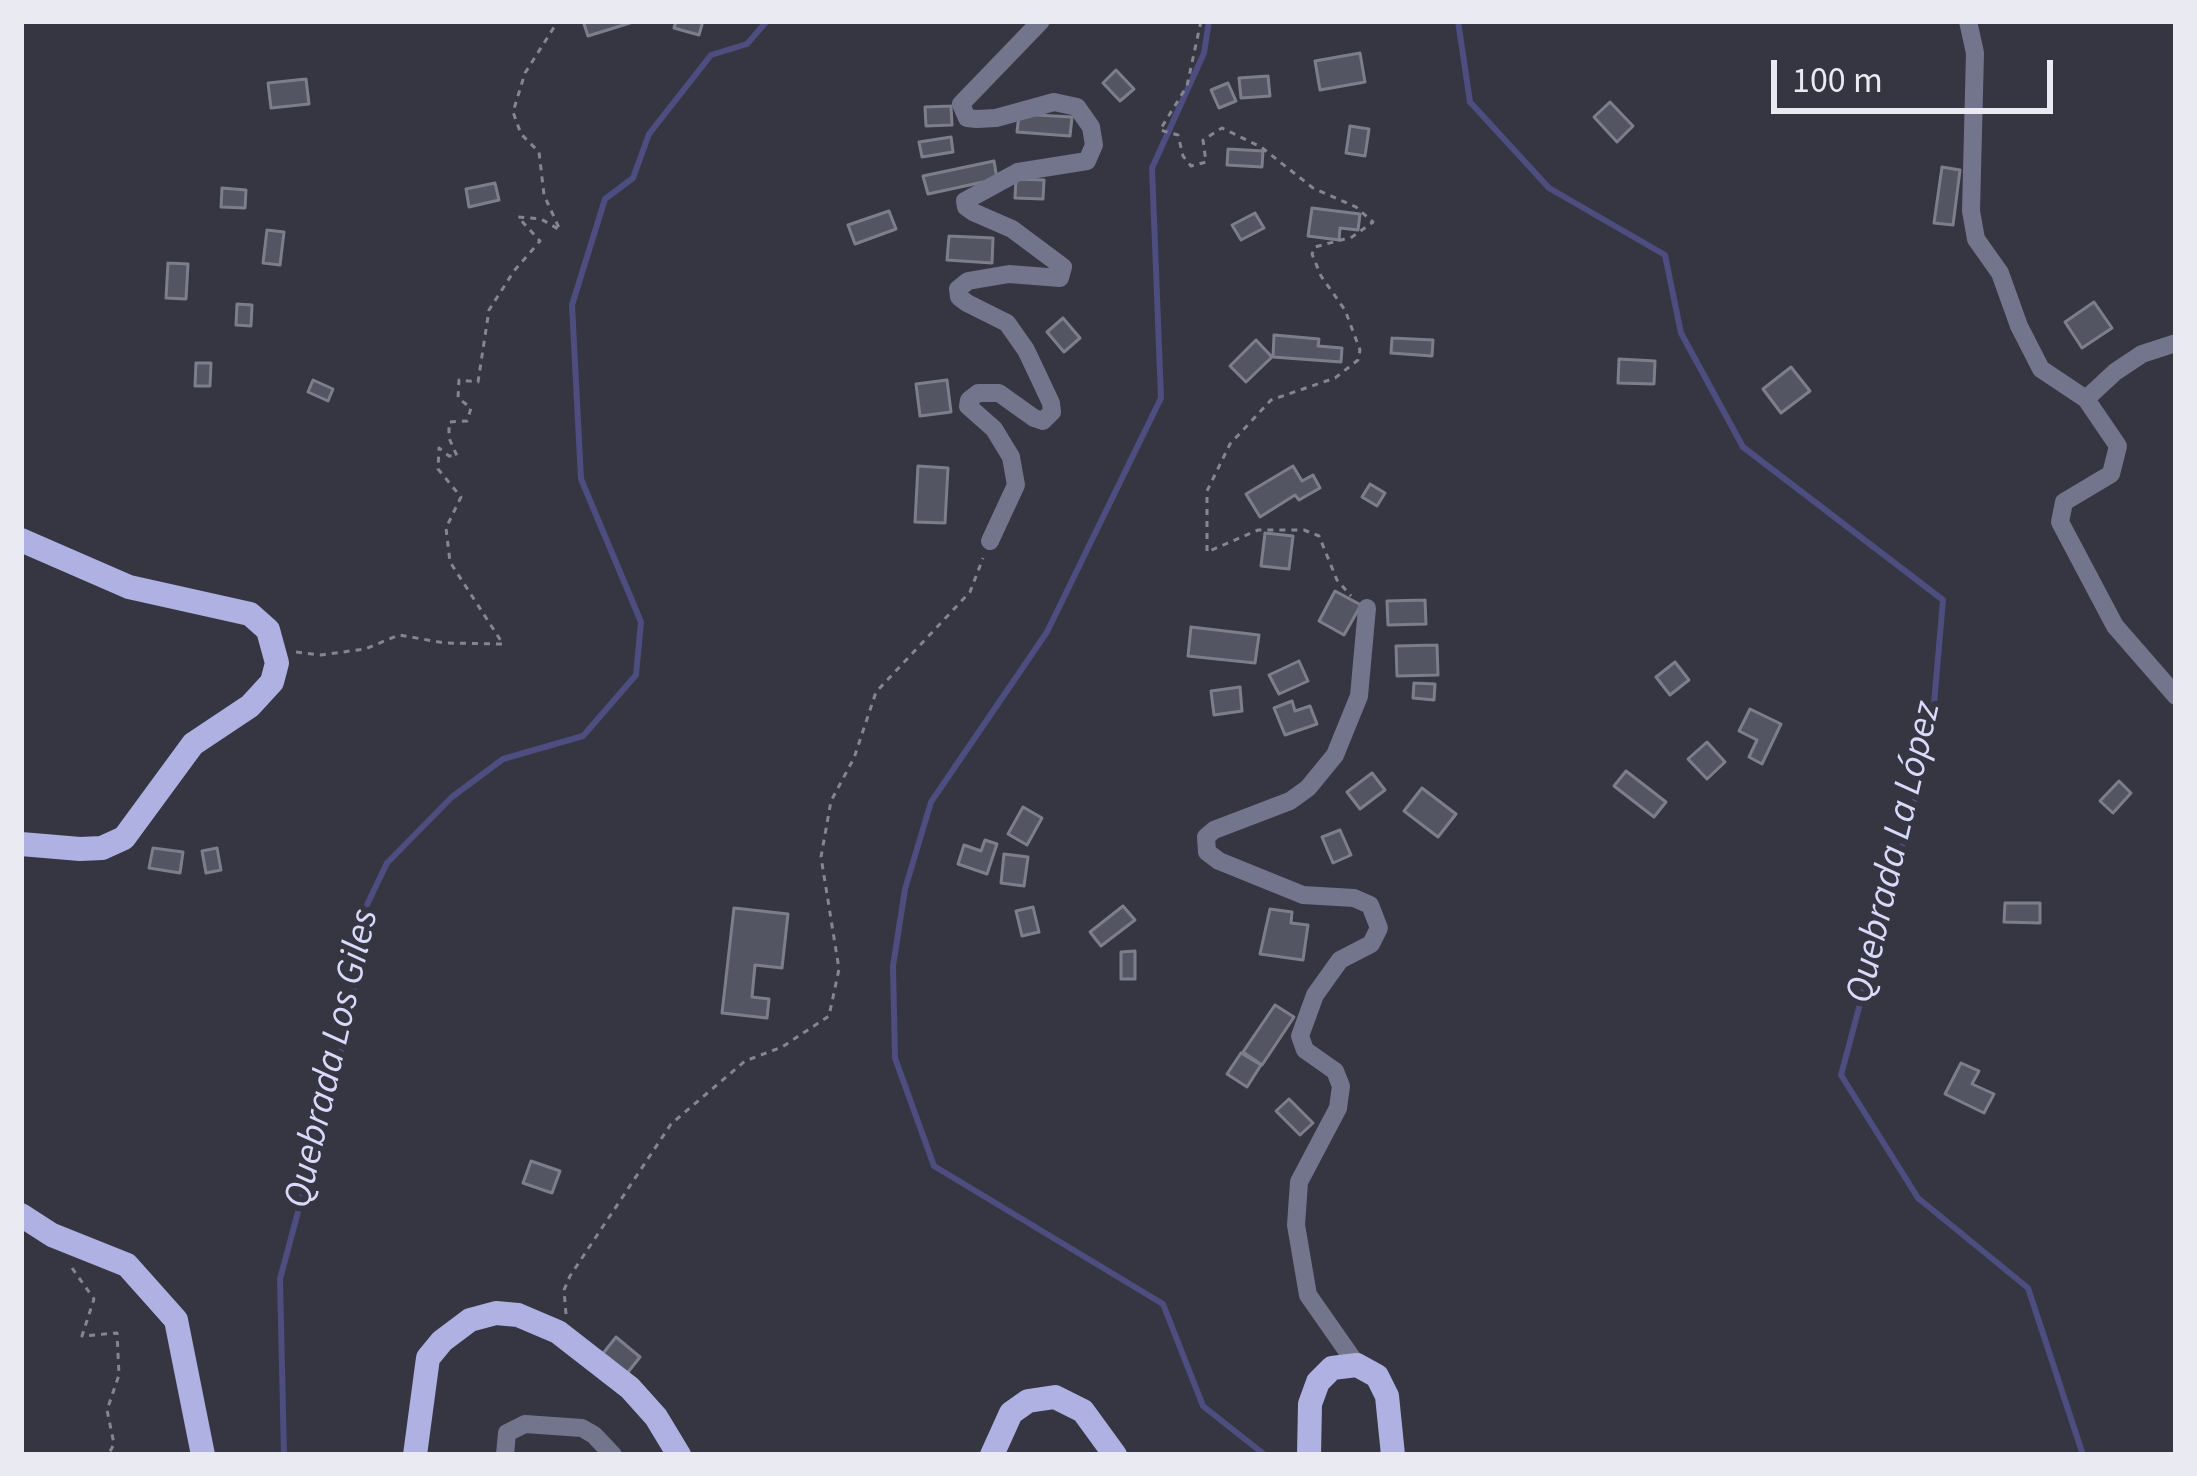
<!DOCTYPE html>
<html>
<head>
<meta charset="utf-8">
<style>
  body { margin:0 }
  #map { position:relative; width:2197px; height:1476px; overflow:hidden; background:#353642; font-family:"Source Sans 3",sans-serif }
  canvas { display:block }
  .frame { position:absolute; inset:0; border:24px solid #eaeaf2; pointer-events:none }
  .scale { position:absolute; left:1771px; top:60px; width:282px; height:54px; box-sizing:border-box; border:6px solid #eaeaf2; border-top:0; padding-left:15px; font-size:36px; line-height:42px; white-space:nowrap; color:#eaeaf2; -webkit-text-stroke:9px #353642; paint-order:stroke }
</style>
</head>
<body>
<div id="map">
<canvas width="2197" height="1476"></canvas>
<div class="frame"></div>
<div class="scale">100 m</div>
</div>
<script>
const context = document.querySelector('canvas').getContext('2d');
context.lineJoin = 'round';
function toPath(rows) {
  const path = new Path2D();
  for (const r of rows) {
    path.moveTo(r[0], r[1]);
    for (let i = 2; i < r.length; i += 2) path.lineTo(r[i], r[i + 1]);
  }
  return path;
}
function trace(path, color, width, dash) {
  context.strokeStyle = color;
  context.lineWidth = width;
  context.lineCap = dash ? 'butt' : 'round';
  context.setLineDash(dash || []);
  context.stroke(path);
}
function fillPath(path, color) {
  context.fillStyle = color;
  context.fill(path, 'evenodd');
}
function drawText(font, color, halo, rows, align = 'center') {
  context.font = font + ' "Source Sans 3",sans-serif';
  context.lineWidth = 12;
  context.setLineDash([]);
  context.textBaseline = 'middle';
  context.strokeStyle = halo;
  context.fillStyle = color;
  for (const [text, x, y, turn = 0] of rows) {
    context.save();
    context.translate(x, y);
    context.rotate((+turn || 0) * Math.PI / 180);
    context.textAlign = isNaN(turn) ? turn : align;
    if (halo) context.strokeText(text, 0, 0);
    context.fillText(text, 0, 0);
    context.restore();
  }
}
trace(toPath([
  [1209,21,1204,53,1152,168,1161,398,1047,632,931,802,905,889,893,966,895,1058,934,1166,1163,1304,1203,1406,1265,1455],
  [1458,21,1470,102,1549,188,1665,255,1681,333,1743,447,1943,600,1931,739,1841,1075,1918,1198,2028,1288,2083,1455],
  [284,1455,280,1279,349,1022,365,909,387,863,452,797,503,759,583,736,636,675,641,622,581,479,572,305,605,199,633,178,649,134,711,55,747,44,767,21]
]), '#4d4d7f', 6);
const building = toPath([
  [583,21,629,21,630,23,588,36,583,21],
  [676,21,703,21,699,35,674,28,676,21],
  [1360,53,1365,82,1320,90,1315,61,1360,53],
  [1116,70,1134,89,1120,101,1103,83,1116,70],
  [1268,76,1270,96,1241,98,1239,78,1268,76],
  [306,79,309,104,271,108,268,83,306,79],
  [1228,83,1236,101,1219,108,1211,90,1228,83],
  [1610,102,1633,126,1617,142,1594,117,1610,102],
  [951,106,952,125,926,126,925,107,951,106],
  [1019,114,1072,117,1070,136,1017,132,1019,114],
  [1350,126,1369,129,1365,156,1346,153,1350,126],
  [951,137,953,152,922,157,919,142,951,137],
  [1228,149,1263,151,1262,167,1227,165,1228,149],
  [994,161,997,179,928,194,923,176,994,161],
  [1942,167,1960,170,1953,225,1934,223,1942,167],
  [1016,179,1044,180,1043,199,1015,198,1016,179],
  [495,183,499,200,469,207,466,189,495,183],
  [222,188,246,190,245,208,221,207,222,188],
  [1312,208,1360,214,1358,230,1340,228,1339,240,1308,236,1312,208],
  [889,211,896,229,855,244,848,225,889,211],
  [1255,213,1264,228,1241,240,1232,225,1255,213],
  [267,230,284,232,280,265,263,263,267,230],
  [949,236,993,238,992,263,947,260,949,236],
  [168,263,188,264,186,299,166,298,168,263],
  [2094,302,2112,328,2082,348,2065,322,2094,302],
  [237,304,252,305,251,326,236,325,237,304],
  [1063,318,1080,338,1064,352,1047,332,1063,318],
  [1274,335,1319,339,1318,346,1342,348,1341,362,1273,357,1274,335],
  [1392,338,1433,340,1432,356,1391,353,1392,338],
  [1256,340,1272,357,1246,382,1230,366,1256,340],
  [1619,359,1655,361,1654,384,1618,383,1619,359],
  [196,363,211,363,210,386,195,386,196,363],
  [1791,367,1810,391,1781,413,1763,389,1791,367],
  [313,380,333,389,328,401,308,392,313,380],
  [947,380,951,412,920,416,916,384,947,380],
  [918,466,948,468,945,523,915,522,918,466],
  [1293,466,1302,481,1313,475,1320,488,1299,500,1295,495,1260,517,1246,494,1293,466],
  [1370,484,1385,493,1377,506,1362,497,1370,484],
  [1265,533,1293,536,1289,569,1261,566,1265,533],
  [1335,591,1361,605,1344,635,1319,621,1335,591],
  [1425,600,1426,624,1388,625,1387,601,1425,600],
  [1191,627,1259,635,1255,663,1188,656,1191,627],
  [1437,645,1438,675,1397,676,1396,646,1437,645],
  [1299,661,1308,681,1279,694,1269,675,1299,661],
  [1675,662,1689,680,1670,695,1656,677,1675,662],
  [1414,683,1435,684,1434,700,1413,698,1414,683],
  [1240,687,1242,711,1214,715,1211,691,1240,687],
  [1292,701,1295,711,1310,706,1317,724,1285,735,1274,708,1292,701],
  [1750,709,1781,724,1762,764,1749,757,1757,740,1739,731,1750,709],
  [1707,742,1725,762,1707,779,1688,759,1707,742],
  [1626,771,1666,802,1654,817,1614,786,1626,771],
  [1372,773,1385,790,1360,809,1347,792,1372,773],
  [2119,781,2131,793,2113,813,2100,801,2119,781],
  [1422,788,1456,814,1438,837,1404,811,1422,788],
  [1023,807,1042,818,1027,845,1008,834,1023,807],
  [1340,830,1351,855,1333,863,1322,837,1340,830],
  [985,840,997,844,987,874,958,864,964,845,981,851,985,840],
  [153,848,183,852,180,873,149,868,153,848],
  [217,848,221,870,206,873,202,851,217,848],
  [1004,854,1028,857,1024,886,1001,883,1004,854],
  [2005,903,2040,903,2040,923,2004,922,2005,903],
  [1123,906,1135,920,1101,946,1090,932,1123,906],
  [1033,907,1039,932,1022,936,1016,911,1033,907],
  [734,908,788,914,782,968,755,965,752,997,769,999,767,1018,722,1013,734,908],
  [1270,909,1292,912,1291,923,1308,925,1303,960,1260,954,1270,909],
  [1135,951,1135,979,1121,979,1121,952,1135,951],
  [1275,1005,1294,1017,1262,1065,1243,1052,1275,1005],
  [1241,1053,1261,1065,1247,1087,1227,1074,1241,1053],
  [1961,1063,1979,1071,1972,1084,1994,1094,1984,1113,1945,1094,1961,1063],
  [1289,1099,1313,1123,1300,1135,1276,1111,1289,1099],
  [531,1161,560,1171,552,1193,523,1183,531,1161],
  [616,1337,640,1357,625,1376,601,1356,616,1337]
]);
fillPath(building, '#545562');
trace(building, '#7d7e8b', 3);
trace(toPath([
  [1201,21,1187,86,1160,130,1178,135,1183,156,1191,166,1206,162,1203,140,1222,128,1261,147,1313,188,1356,207,1373,222,1352,237,1315,247,1312,254,1321,276,1345,310,1360,350,1358,360,1335,378,1271,400,1230,444,1207,491,1207,552,1258,530,1304,530,1319,536,1337,580,1351,596],
  [296,652,321,655,365,649,399,635,445,643,503,644,450,562,446,528,461,497,438,469,439,448,449,456,457,456,449,438,449,422,467,421,471,408,458,398,459,380,478,382,489,310,514,271,540,241,518,217,541,219,560,230,544,195,539,152,521,134,513,112,525,73,558,21],
  [72,1268,94,1299,82,1336,117,1333,119,1375,107,1410,114,1444,108,1455],
  [566,1314,564,1290,570,1276,671,1124,745,1061,782,1047,829,1016,839,969,821,857,831,801,854,758,876,692,970,592,983,558]
]), '#84858f', 3, [6, 6]);
trace(toPath([
  [1968,21,1975,53,1971,211,1976,239,2000,273,2019,326,2041,369,2086,399,2118,446,2111,474,2064,502,2060,522,2115,626,2176,696],
  [2086,399,2115,372,2142,354,2176,343],
  [990,541,1016,485,1011,457,994,429,968,406,969,400,978,393,999,393,1034,418,1043,421,1052,412,1051,403,1026,350,1007,323,967,303,959,297,958,289,968,281,1009,274,1060,278,1063,267,1012,229,973,212,966,207,965,201,1018,172,1087,161,1094,145,1091,127,1077,107,1054,102,996,118,977,119,967,118,961,104,1041,21],
  [1357,1365,1308,1295,1296,1225,1299,1182,1338,1108,1341,1086,1335,1071,1305,1050,1300,1036,1315,995,1340,960,1371,944,1379,928,1370,905,1354,898,1303,895,1219,861,1207,852,1206,837,1214,830,1290,801,1308,788,1335,755,1359,696,1367,608],
  [505,1455,507,1433,525,1424,582,1428,594,1435,613,1455]
]), '#73758d', 18);
trace(toPath([
  [21,540,129,587,250,614,268,630,277,663,272,682,250,706,193,744,124,838,102,848,80,849,21,844],
  [21,1215,52,1235,127,1265,176,1320,203,1455],
  [415,1455,428,1358,442,1341,470,1320,496,1313,518,1315,558,1332,630,1388,656,1417,679,1455],
  [992,1455,1011,1413,1028,1401,1055,1397,1083,1411,1115,1455],
  [1309,1455,1310,1404,1318,1382,1332,1368,1357,1365,1377,1376,1387,1396,1393,1455]
]), '#aeb1e2', 24);
drawText('italic 39px', '#d8dafb', '#353642', [
  ["Quebrada La López",1896,853,-77],
  ["Quebrada Los Giles",334,1059,-77]
]);
</script>
</body>
</html>
